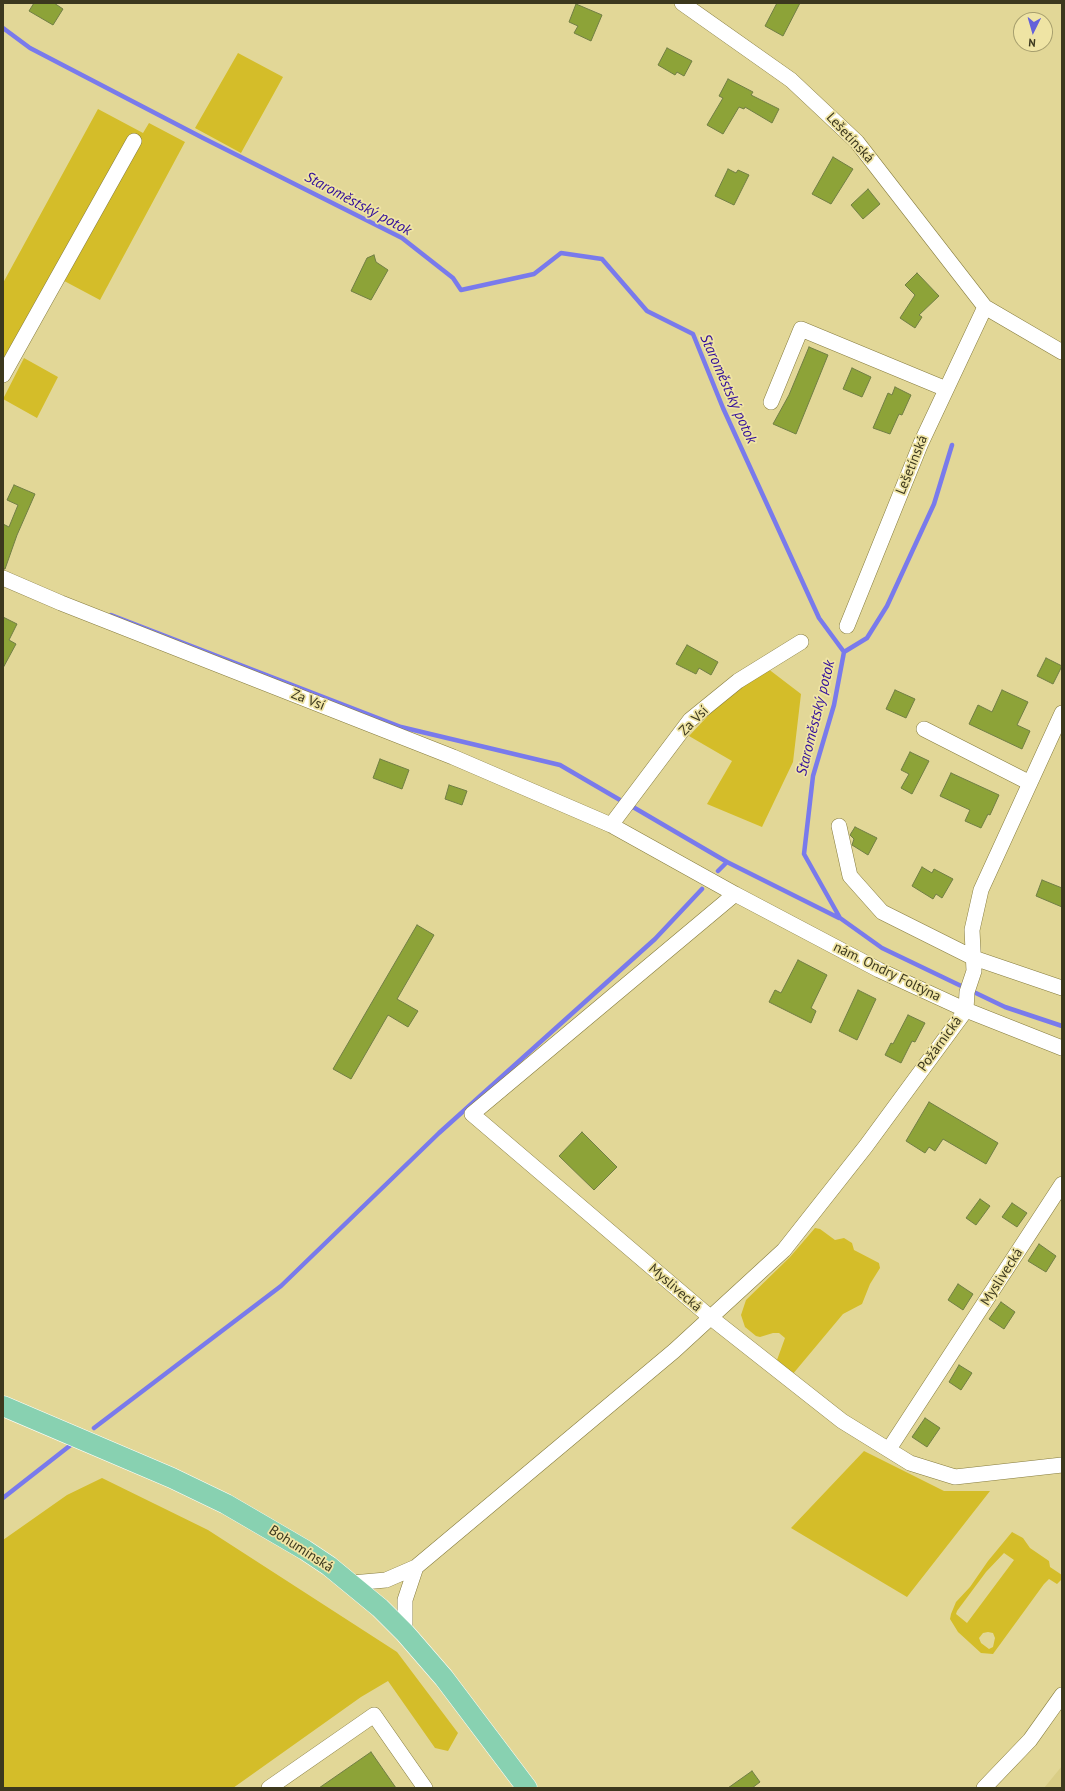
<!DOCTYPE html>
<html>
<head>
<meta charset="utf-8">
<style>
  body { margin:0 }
  #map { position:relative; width:1065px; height:1791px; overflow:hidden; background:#e2d797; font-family:"PT Sans",sans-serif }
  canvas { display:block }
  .frame { position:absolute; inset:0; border:4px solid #3c381e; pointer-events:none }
  .north { position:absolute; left:1013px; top:12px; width:40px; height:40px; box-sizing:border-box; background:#efe4a4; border:1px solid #a79f6e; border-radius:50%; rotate:185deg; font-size:11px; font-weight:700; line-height:16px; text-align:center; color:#3c381e }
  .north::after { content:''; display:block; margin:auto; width:14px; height:18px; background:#6461da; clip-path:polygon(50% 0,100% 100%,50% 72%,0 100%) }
</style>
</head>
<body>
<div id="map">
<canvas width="1065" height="1791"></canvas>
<div class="frame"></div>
<div class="north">N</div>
</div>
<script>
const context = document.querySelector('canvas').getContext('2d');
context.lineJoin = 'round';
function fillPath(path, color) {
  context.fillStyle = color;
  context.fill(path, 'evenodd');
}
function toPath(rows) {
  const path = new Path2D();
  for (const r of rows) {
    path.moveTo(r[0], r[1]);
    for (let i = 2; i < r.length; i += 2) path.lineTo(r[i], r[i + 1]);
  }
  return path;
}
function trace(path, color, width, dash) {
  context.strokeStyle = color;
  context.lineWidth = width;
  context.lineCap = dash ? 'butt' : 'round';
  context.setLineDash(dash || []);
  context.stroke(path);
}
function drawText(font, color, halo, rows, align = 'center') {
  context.font = font + ' "PT Sans",sans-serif';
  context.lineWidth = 3.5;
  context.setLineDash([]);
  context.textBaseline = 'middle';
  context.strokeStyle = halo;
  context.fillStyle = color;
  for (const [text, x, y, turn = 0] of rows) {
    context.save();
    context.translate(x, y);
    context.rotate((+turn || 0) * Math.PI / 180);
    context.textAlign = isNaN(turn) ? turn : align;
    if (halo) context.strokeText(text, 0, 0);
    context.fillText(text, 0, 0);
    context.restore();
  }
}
fillPath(toPath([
  [1062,1766,1062,1788,1044,1788]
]), '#d9cd86');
fillPath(toPath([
  [238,53,283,77,241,153,195,128],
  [98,109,143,133,149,123,185,142,100,300,53,275,3,369,3,283],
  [24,358,58,377,37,418,3,399],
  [767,668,801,694,793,762,762,827,707,804,732,761,689,736,736,686],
  [815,1228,820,1229,835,1240,844,1238,852,1243,854,1250,879,1263,880,1268,870,1284,862,1304,843,1314,792,1375,777,1360,785,1338,779,1333,773,1333,760,1337,756,1336,745,1327,741,1315,746,1300,790,1257],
  [864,1451,944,1491,990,1491,907,1597,791,1528],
  [102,1478,208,1530,397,1652,458,1733,448,1751,435,1748,388,1681,361,1697,233,1788,3,1788,3,1540,67,1495],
  [1012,1532,1023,1538,1030,1548,1049,1561,1050,1567,1062,1575,1062,1579,1057,1584,1049,1579,1044,1584,993,1654,981,1653,958,1632,950,1619,951,1614,956,1602,970,1587,988,1561],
  [1004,1553,1014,1560,967,1623,956,1614,957,1611,986,1572],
  [988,1632,993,1633,995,1638,993,1647,989,1649,981,1643,979,1638,983,1633]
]), '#d4bd29');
trace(toPath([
  [3,28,30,48,203,138,402,238,453,278,461,290,534,274,561,253,602,259,647,311,693,334,723,408,819,618,844,652,834,705,813,776,804,854,840,918,882,948,1005,1007,1062,1026],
  [111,615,401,727,560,765,620,800],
  [844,652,867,638,887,606,934,504,952,445],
  [633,807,727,862],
  [718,871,727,862,839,918],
  [94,1428,281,1286,439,1133,655,939,702,889],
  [3,1498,72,1444]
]), '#797aec', 4.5);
const building = toPath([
  [34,3,54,3,63,9,53,25,29,11,34,3],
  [777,3,800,3,783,36,765,26,777,3],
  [576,4,602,15,591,41,574,33,578,26,569,22,576,4],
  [667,48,692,61,684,76,677,72,675,75,658,65,667,48],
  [728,79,753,92,751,95,779,109,772,123,745,107,744,109,739,107,723,134,707,125,723,98,719,96,728,79],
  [833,157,853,169,831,204,812,194,833,157],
  [728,169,736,173,738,170,749,175,734,205,715,196,728,169],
  [868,189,880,204,863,219,851,205,868,189],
  [374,255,376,262,388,270,371,300,351,291,367,258,374,255],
  [917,273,939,296,919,315,922,317,915,328,900,318,915,295,905,285,917,273],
  [809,347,828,355,796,434,773,424,789,395,809,347],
  [852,368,871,377,862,397,843,389,852,368],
  [895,387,911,395,902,415,899,414,890,434,873,428,888,393,892,395,895,387],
  [14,485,35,494,17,535,5,569,3,569,3,524,9,527,18,505,7,500,14,485],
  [3,617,17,624,9,640,16,644,3,668,3,617],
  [687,645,718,662,711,675,699,668,696,674,676,664,687,645],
  [1046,658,1062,666,1053,684,1037,676,1046,658],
  [895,690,915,699,906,718,886,709,895,690],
  [1002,690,1028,702,1017,725,1030,731,1022,749,969,724,978,705,992,712,1002,690],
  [910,752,929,761,912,794,901,788,909,774,901,770,910,752],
  [380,759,409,770,402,789,373,778,380,759],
  [951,773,999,795,990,815,988,814,981,828,965,821,970,810,940,796,951,773],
  [449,785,467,791,462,805,445,799,449,785],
  [855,827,877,838,868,855,852,845,854,839,850,835,855,827],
  [922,867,932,873,934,869,953,879,942,898,936,894,933,899,912,886,922,867],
  [1042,880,1062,888,1062,907,1036,896,1042,880],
  [417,925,434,935,397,999,418,1011,408,1027,388,1015,351,1079,333,1069,417,925],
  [798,960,827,975,811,1008,816,1011,811,1023,769,1002,775,990,781,993,798,960],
  [858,990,876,999,857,1040,839,1031,858,990],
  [908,1015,925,1023,915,1042,912,1041,901,1063,885,1055,891,1043,893,1044,908,1015],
  [929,1102,998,1143,986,1164,943,1139,935,1151,929,1147,925,1153,906,1141,929,1102],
  [582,1132,617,1167,594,1190,559,1156,582,1132],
  [980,1199,990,1206,976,1225,966,1218,980,1199],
  [1012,1203,1027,1213,1017,1227,1002,1217,1012,1203],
  [1039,1244,1056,1256,1046,1272,1028,1261,1039,1244],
  [958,1284,973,1294,963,1310,948,1300,958,1284],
  [1001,1302,1015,1312,1004,1329,989,1319,1001,1302],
  [959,1365,972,1373,961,1390,949,1382,959,1365],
  [925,1418,940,1428,927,1447,912,1437,925,1418],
  [371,1752,396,1788,319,1788,371,1752],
  [752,1771,760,1782,752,1788,728,1788,752,1771]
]);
fillPath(building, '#8da338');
trace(building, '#707e44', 1);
const minor = toPath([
  [682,3,791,80,857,142,985,307,1062,352],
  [3,375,134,141],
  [771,402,801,329,946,389],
  [3,578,61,603,453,757,611,825,735,894,879,970,966,1010,1062,1048],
  [847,626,921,443,985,307],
  [924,729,1030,783],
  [611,825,690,720,738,681,801,642],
  [839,826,850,876,882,912,974,958,1062,988],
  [735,894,472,1114,710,1317,842,1421,910,1463,955,1477,1062,1465],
  [889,1449,1062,1184],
  [352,1583,386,1580,416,1567],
  [405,1633,405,1600,416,1567,674,1351,784,1250,866,1146,966,1010,967,992,974,971,972,930,981,890,1062,713],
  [269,1788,374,1715,425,1788],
  [984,1788,1030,1740,1062,1695]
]);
const major = toPath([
  [3,1406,172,1478,226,1504,305,1550,329,1566,380,1608,405,1633,444,1678,527,1788]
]);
trace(minor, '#867c3e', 16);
trace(major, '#fff', 21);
trace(minor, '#fff', 15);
trace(major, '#88d1b1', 20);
drawText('14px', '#3c381e', '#efe4a4', [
  ["Lešetínská",850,138,47],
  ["Lešetínská",912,465,-68],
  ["Za Vsí",308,700,22],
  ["Za Vsí",694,721,-46],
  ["nám. Ondry Foltýna",887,972,26],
  ["Požárnická",940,1044,-54],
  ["Myslivecká",1002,1277,-57],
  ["Myslivecká",675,1288,41],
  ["Bohumínská",301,1549,33]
]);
drawText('italic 15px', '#310d9b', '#efe4a4', [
  ["Staroměstský potok",358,204,28],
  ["Staroměstský potok",728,389,66],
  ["Staroměstský potok",816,718,-76]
]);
</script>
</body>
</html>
